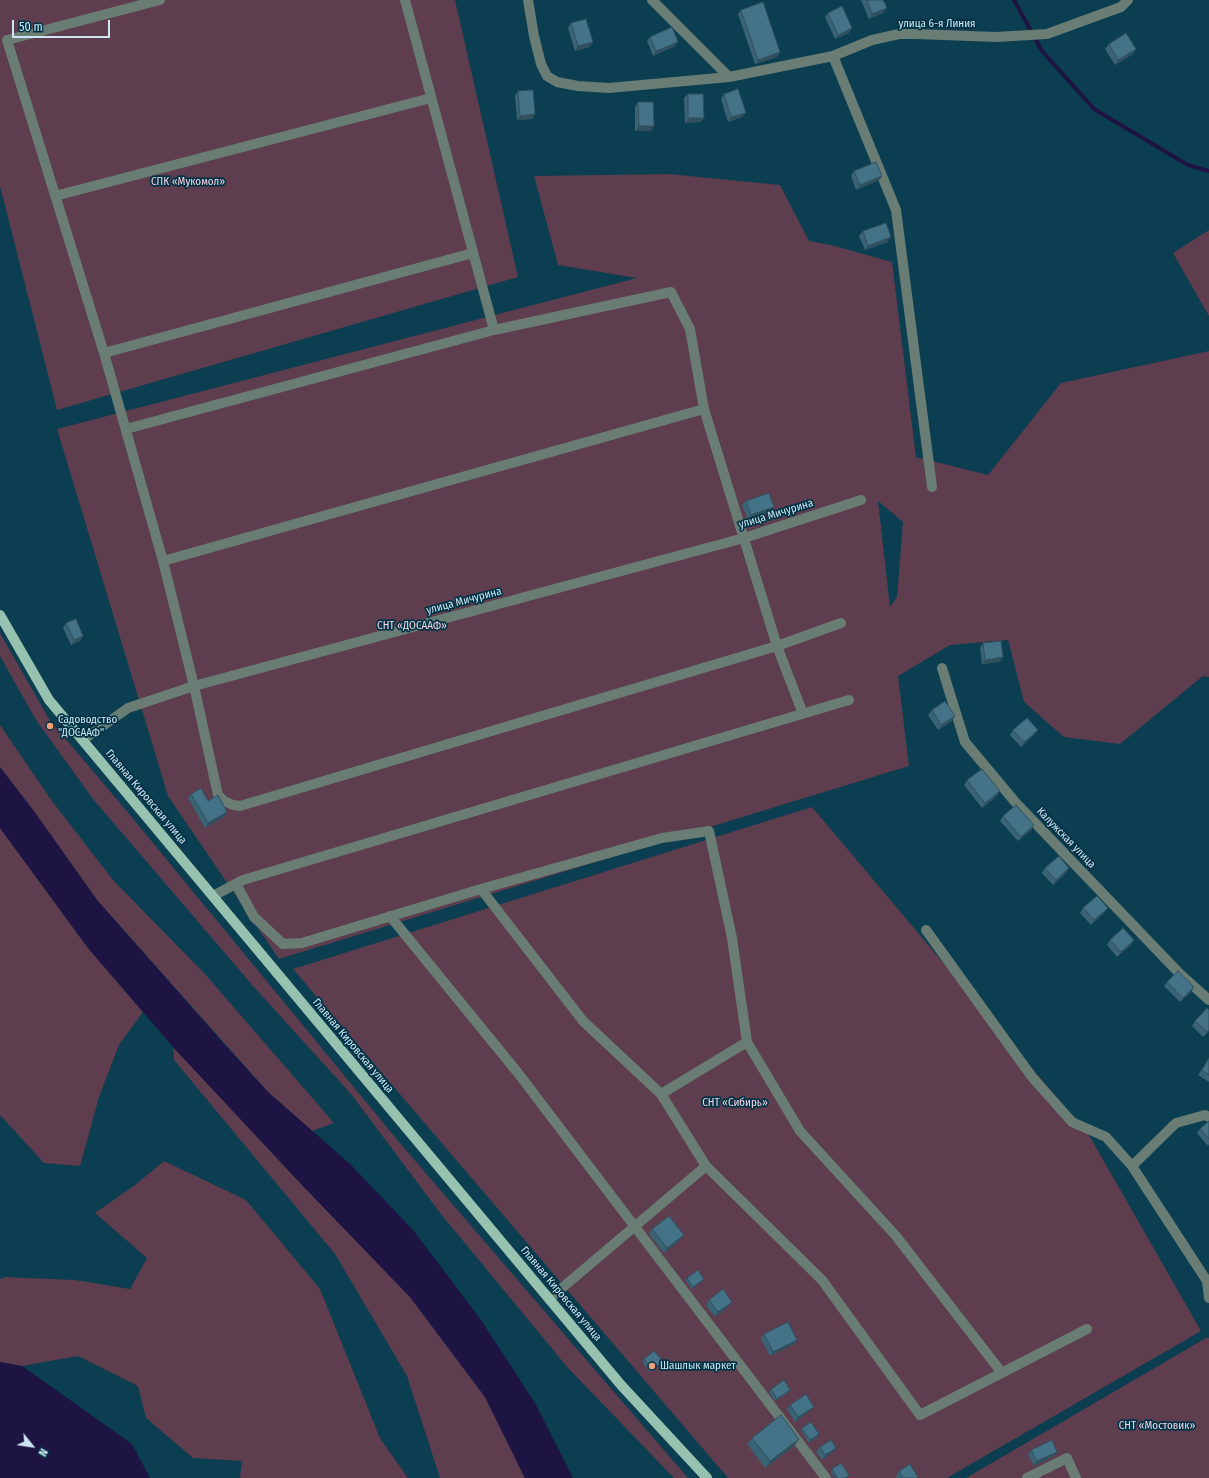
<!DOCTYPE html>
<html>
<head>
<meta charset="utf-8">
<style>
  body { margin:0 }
  #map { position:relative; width:1209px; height:1478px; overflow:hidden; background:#0a3e50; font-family:"Fira Sans Condensed",sans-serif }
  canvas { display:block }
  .north { position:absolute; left:12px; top:1426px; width:40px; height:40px; -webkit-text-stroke:3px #003345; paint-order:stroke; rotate:120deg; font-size:11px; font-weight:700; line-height:16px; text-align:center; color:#cee6f2 }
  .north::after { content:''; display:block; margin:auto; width:14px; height:18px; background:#cee6f2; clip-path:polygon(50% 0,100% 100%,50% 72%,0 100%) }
  .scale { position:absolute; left:12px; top:20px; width:98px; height:18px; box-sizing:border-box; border:2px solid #cee6f2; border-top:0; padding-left:5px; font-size:12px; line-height:14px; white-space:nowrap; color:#cee6f2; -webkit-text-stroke:3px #003345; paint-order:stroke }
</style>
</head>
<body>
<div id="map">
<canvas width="1209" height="1478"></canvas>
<div class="north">N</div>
<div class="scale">50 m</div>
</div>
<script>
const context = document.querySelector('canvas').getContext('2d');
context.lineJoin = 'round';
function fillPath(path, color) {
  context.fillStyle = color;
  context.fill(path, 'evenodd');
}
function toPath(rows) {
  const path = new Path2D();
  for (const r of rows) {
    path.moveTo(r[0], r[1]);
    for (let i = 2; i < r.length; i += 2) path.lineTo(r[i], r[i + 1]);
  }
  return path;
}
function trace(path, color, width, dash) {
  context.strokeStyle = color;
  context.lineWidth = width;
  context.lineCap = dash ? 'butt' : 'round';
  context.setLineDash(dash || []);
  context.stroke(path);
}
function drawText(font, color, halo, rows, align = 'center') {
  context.font = font + ' "Fira Sans Condensed",sans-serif';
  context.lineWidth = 3.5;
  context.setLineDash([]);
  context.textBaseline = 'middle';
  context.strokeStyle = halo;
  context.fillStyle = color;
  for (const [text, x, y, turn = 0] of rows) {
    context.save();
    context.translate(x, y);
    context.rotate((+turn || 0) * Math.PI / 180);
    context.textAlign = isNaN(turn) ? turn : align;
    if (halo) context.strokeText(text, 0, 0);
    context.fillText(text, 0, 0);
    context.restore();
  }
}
fillPath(toPath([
  [0,0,455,0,518,277,57,410,0,186],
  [669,174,780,185,809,241,831,245,892,262,916,457,988,475,1061,383,1209,351,1209,677,1203,676,1120,744,1064,737,1024,702,1008,640,950,645,898,676,909,766,279,959,168,796,57,429,637,278,558,265,534,176],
  [878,501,903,522,897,597,890,607],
  [1209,230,1209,316,1173,253],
  [0,633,49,719,130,815,399,1142,688,1478,674,1478,568,1368,440,1213,351,1094,253,986,93,799,36,720,0,656],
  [0,725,52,801,113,880,205,974,334,1123,312,1131,268,1092,97,900,36,814,0,767],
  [812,807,1090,1137,1201,1331,947,1478,728,1478,293,969],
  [0,828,88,948,143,1012,119,1045,99,1097,80,1166,44,1163,0,1115],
  [173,1047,302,1185,410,1297,485,1397,525,1478,440,1478,407,1376,335,1254,174,1060],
  [164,1161,246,1200,320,1289,380,1438,408,1478,240,1478,242,1461,193,1458,146,1418,138,1386,78,1356,22,1366,0,1362,0,1279,5,1277,75,1280,130,1289,147,1258,95,1213,135,1185],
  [1206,1338,1209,1338,1209,1478,966,1478]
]), '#5d3d4e');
fillPath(toPath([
  [0,767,36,814,97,900,225,1045,268,1092,350,1164,414,1231,481,1320,535,1403,573,1478,525,1478,485,1397,410,1297,302,1185,173,1047,88,948,0,828],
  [0,1362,22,1366,132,1444,150,1478,0,1478]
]), '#1e1443');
trace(toPath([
  [1014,0,1042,51,1094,109,1188,165,1209,171]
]), '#1e1443', 4);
trace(toPath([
  [160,0,7,40,104,353,163,561,194,686,218,795,224,801,233,805,240,806,777,646,841,623],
  [405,0,494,330,671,292,690,329,704,409,777,646,803,714],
  [528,0,534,36,541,64,547,76,557,82,578,86,609,88,729,77,833,56,872,40,899,34,916,34,996,37,1047,34,1121,7,1128,0],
  [652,0,729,77],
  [833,56,896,210,932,487],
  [55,196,431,98],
  [104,353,473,253],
  [126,429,494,330],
  [163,561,704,409],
  [942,668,965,742,1016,803,1180,974,1209,1000],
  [83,740,128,708,194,686,744,538,861,500],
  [236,884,254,917,283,944,302,943,481,889,662,838,709,831,732,938,747,1042,800,1131,896,1236,1002,1373],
  [481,889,583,1021,661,1094,706,1166,822,1280,920,1415,1087,1329],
  [213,896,243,880,849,700],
  [390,916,518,1073,826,1478],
  [926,930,1032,1077,1072,1122,1106,1137,1132,1166,1207,1281,1209,1298],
  [661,1094,747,1042],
  [1132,1166,1176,1123,1205,1115,1209,1117],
  [549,1299,706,1166],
  [1027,1478,1067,1458,1076,1478]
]), '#697d75', 10);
trace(toPath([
  [0,615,49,700,621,1385,707,1478]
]), '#98c2b0', 10);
fillPath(toPath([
  [861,0,883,0,883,13,869,19],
  [741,10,777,57,755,64,738,14],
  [828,13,849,33,835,39,825,17],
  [571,23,593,42,589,47,575,51,568,28],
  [650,37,675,46,653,56,647,41],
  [1109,44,1136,49,1133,54,1115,65,1105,49],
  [518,91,535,114,532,119,517,120,515,96],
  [688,94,704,118,700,122,685,123,684,98],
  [724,94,742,117,728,122,721,99],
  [638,102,654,126,651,131,635,131,635,107],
  [854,171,882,176,879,180,856,190,851,176],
  [863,231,888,242,865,250,859,236],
  [746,501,774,507,770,512,748,520,742,505],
  [66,623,83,636,80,641,71,645,63,628],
  [983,643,1000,662,982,664,980,648],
  [932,710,952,721,938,730,928,715],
  [1013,730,1034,735,1021,747,1010,735],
  [967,780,997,796,982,808,964,785],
  [191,794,208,801,224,817,205,828,188,798],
  [1003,816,1034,825,1031,830,1018,841,1000,821],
  [1045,868,1066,873,1053,885,1042,873],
  [1083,908,1104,913,1091,925,1080,913],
  [1110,940,1131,945,1117,957,1107,945],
  [1167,982,1194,987,1191,992,1180,1002,1164,986],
  [1209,1010,1209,1031,1203,1037,1192,1026,1195,1021],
  [1209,1058,1209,1082,1198,1075],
  [1209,1121,1209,1144,1208,1146,1197,1133,1200,1129],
  [652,1229,680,1240,664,1253,649,1234],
  [687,1278,702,1281,692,1289,685,1280],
  [709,1300,729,1306,715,1317,706,1305],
  [764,1334,797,1340,794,1344,770,1356,761,1339],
  [644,1359,663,1361,661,1364,650,1372,642,1362],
  [771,1389,789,1392,775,1401,769,1392],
  [790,1405,810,1411,795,1422,787,1409],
  [802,1428,818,1437,809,1443,801,1430],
  [752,1438,799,1439,794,1446,765,1468,747,1444],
  [820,1447,836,1448,833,1452,822,1460,816,1452],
  [1031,1450,1054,1456,1034,1466,1028,1455],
  [832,1469,849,1475,847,1478,835,1478,831,1472],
  [899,1471,917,1478,897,1478,896,1476]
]), '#3a6375');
fillPath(toPath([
  [887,8,883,13,869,19,872,14],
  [852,28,849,33,835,39,838,35],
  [593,42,589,47,575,51,578,46],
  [678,42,675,46,653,56,656,51],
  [1136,49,1133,54,1115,65,1118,60],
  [780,52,777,57,755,64,758,60],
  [746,113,742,117,728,122,731,117],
  [535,114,532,119,517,120,520,116],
  [688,118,704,118,700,122,685,123],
  [639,126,654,126,651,131,635,131],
  [882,176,879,180,856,190,860,185],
  [891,237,888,242,865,250,868,246],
  [774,507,770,512,748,520,751,515],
  [83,636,80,641,71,645,74,640],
  [1003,657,1000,662,982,664,985,660],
  [955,716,952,721,938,730,941,725],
  [1038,730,1034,735,1021,747,1024,742],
  [1000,791,997,796,982,808,985,803],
  [227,812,224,817,205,828,208,823],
  [1034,825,1031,830,1018,841,1021,837],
  [1069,868,1066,873,1053,885,1056,880],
  [1108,908,1104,913,1091,925,1094,920],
  [1134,940,1131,945,1117,957,1121,952],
  [1194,987,1191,992,1180,1002,1183,998],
  [684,1235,680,1240,664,1253,667,1248],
  [704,1279,702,1281,692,1289,693,1287],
  [732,1302,729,1306,715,1317,718,1312],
  [797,1340,794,1344,770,1356,773,1352],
  [663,1361,661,1364,650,1372,652,1370],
  [790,1390,789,1392,775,1401,777,1399],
  [814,1407,810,1411,795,1422,798,1417],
  [819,1434,818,1437,809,1443,810,1440],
  [799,1439,794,1446,765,1468,770,1461],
  [836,1448,833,1452,822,1460,825,1455],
  [1057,1452,1054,1456,1034,1466,1037,1461]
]), '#30505f');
const building = toPath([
  [867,0,883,0,887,8,872,14,867,0],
  [763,2,780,52,758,60,741,10,763,2],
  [842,6,852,28,838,35,828,13,842,6],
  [586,19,593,42,578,46,571,23,586,19],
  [672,27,678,42,656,51,650,37,672,27],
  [1126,33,1136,49,1118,60,1109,44,1126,33],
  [738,89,746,113,731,117,724,94,738,89],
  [533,90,535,114,520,116,518,91,533,90],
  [688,94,703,94,704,118,688,118,688,94],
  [638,102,653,102,654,126,639,126,638,102],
  [876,162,882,176,860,185,854,171,876,162],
  [886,223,891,237,868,246,863,231,886,223],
  [769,493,774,507,751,515,746,501,769,493],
  [76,619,83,636,74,640,66,623,76,619],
  [1001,641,1003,657,985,660,983,643,1001,641],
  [945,701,955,716,941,725,932,710,945,701],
  [1027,718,1038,730,1024,742,1013,730,1027,718],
  [982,769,1000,791,985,803,967,780,982,769],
  [201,788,208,801,218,795,227,812,208,823,191,794,201,788],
  [1016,805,1034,825,1021,837,1003,816,1016,805],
  [1059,856,1069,868,1056,880,1045,868,1059,856],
  [1097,896,1108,908,1094,920,1083,908,1097,896],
  [1123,928,1134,940,1121,952,1110,940,1123,928],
  [1178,971,1194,987,1183,998,1167,982,1178,971],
  [1207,1008,1209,1010,1209,1030,1207,1032,1195,1021,1207,1008],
  [1209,1058,1209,1075,1202,1070,1209,1058],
  [1209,1121,1209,1139,1200,1129,1209,1121],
  [669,1216,684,1235,667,1248,652,1229,669,1216],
  [698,1270,704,1279,693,1287,687,1278,698,1270],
  [723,1289,732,1302,718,1312,709,1300,723,1289],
  [788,1322,797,1340,773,1352,764,1334,788,1322],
  [654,1351,663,1361,652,1370,644,1359,654,1351],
  [784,1380,790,1390,777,1399,771,1389,784,1380],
  [806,1394,814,1407,798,1417,790,1405,806,1394],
  [781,1415,799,1439,770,1461,752,1438,781,1415],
  [811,1422,819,1434,810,1440,802,1428,811,1422],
  [831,1440,836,1448,825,1455,820,1447,831,1440],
  [1052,1440,1057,1452,1037,1461,1031,1450,1052,1440],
  [841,1463,849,1475,845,1478,838,1478,832,1469,841,1463],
  [910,1464,918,1477,917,1478,903,1478,899,1471,910,1464]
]);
fillPath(building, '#447388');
trace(building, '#30505f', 1);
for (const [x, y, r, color] of [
  [50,726,4,"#f0a27a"],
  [652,1366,4,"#f0a27a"]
]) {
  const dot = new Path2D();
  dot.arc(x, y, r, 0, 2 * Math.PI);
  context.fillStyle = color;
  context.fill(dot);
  trace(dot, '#003345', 1.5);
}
drawText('11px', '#cee6f2', '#003345', [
  ["улица 6-я Линия",937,24],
  ["улица Мичурина",776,514,-17],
  ["улица Мичурина",464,601,-15],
  ["Главная Кировская улица",146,797,50],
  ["Калужская улица",1066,838,46],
  ["Главная Кировская улица",353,1046,50],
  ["Главная Кировская улица",561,1294,50]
]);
drawText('11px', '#f7d3e4', '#003345', [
  ["СПК «Мукомол»",188,182],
  ["СНТ «ДОСААФ»",412,626],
  ["СНТ «Сибирь»",735,1103],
  ["СНТ «Мостовик»",1157,1426]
]);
drawText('11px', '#cee6f2', '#003345', [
  ["Садоводство",58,720],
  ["\"ДОСААФ\"",58,733],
  ["Шашлык маркет",660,1366]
], 'left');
</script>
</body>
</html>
